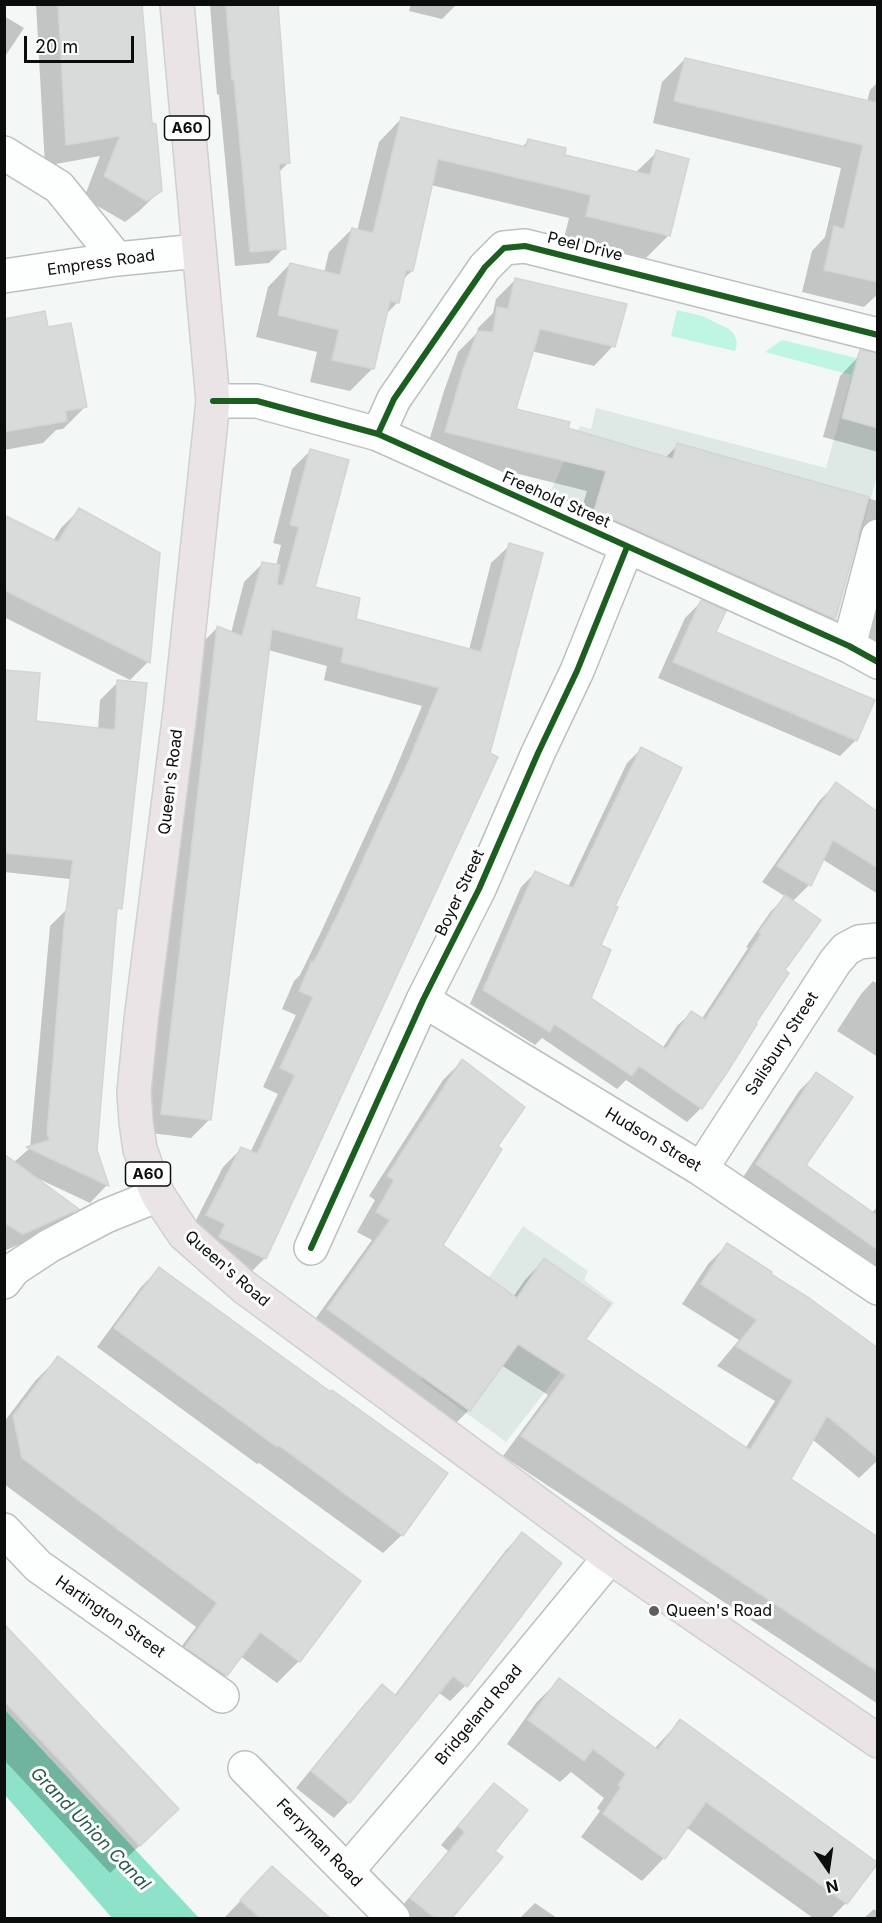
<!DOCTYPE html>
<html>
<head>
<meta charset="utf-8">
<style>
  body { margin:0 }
  #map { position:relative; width:882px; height:1923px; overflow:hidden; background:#f3f7f5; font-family:Inter,sans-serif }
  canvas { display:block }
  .frame { position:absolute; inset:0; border:6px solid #0a0d0c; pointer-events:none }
  .north { position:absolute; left:798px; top:1839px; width:60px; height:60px; -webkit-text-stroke:4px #fff; paint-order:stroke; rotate:167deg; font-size:16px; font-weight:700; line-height:24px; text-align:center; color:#0a0d0c }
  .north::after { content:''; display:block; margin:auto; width:21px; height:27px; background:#0a0d0c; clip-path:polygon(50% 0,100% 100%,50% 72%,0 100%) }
  .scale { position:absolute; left:24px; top:36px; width:110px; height:27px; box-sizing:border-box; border:3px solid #0a0d0c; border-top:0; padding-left:8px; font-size:18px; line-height:21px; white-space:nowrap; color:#0a0d0c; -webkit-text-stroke:4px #fff; paint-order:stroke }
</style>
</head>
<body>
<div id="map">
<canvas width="882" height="1923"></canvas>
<div class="frame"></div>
<div class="north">N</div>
<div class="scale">20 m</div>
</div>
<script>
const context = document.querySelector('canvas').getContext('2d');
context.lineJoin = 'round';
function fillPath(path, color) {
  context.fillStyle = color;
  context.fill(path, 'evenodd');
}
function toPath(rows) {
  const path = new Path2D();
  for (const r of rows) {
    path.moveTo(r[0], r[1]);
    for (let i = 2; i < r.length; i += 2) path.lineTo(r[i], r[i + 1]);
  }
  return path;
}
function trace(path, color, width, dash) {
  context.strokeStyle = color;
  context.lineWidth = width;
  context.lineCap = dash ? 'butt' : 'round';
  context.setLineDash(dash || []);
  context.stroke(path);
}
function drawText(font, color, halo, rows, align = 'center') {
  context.font = font + ' Inter,sans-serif';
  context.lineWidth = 6;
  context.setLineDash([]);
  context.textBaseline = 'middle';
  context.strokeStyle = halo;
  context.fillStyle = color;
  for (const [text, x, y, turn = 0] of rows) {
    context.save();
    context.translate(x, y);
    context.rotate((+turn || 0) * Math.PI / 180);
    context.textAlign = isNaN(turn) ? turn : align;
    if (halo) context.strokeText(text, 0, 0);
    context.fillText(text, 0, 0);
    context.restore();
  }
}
fillPath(toPath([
  [858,352,877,356,877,476,835,626,549,495,580,426,591,429,596,408,826,468],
  [523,1226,588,1271,584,1280,614,1303,506,1442,421,1380]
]), '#dee9e5');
fillPath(toPath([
  [677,310,702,316,729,329,734,334,737,343,735,351,671,336],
  [782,340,856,358,851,375,765,352]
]), '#bef5e3');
fillPath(toPath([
  [4,1710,5,1710,199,1918,112,1918,5,1795]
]), '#8de2c9');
fillPath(toPath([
  [36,4,141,4,151,124,160,191,138,212,125,222,84,198,100,156,45,166],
  [210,4,277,4,289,162,278,173,284,248,269,263,235,266,219,94,217,95],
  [411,4,457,4,442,19,409,11],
  [4,16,24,28,4,58],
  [685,59,867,102,870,90,878,82,878,294,864,307,802,292,812,251,825,237,841,168,653,123,662,82],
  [401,119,521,148,528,141,563,156,635,173,657,152,669,235,646,258,564,238,569,218,431,185,412,271,402,280,398,302,386,314,373,368,350,391,310,382,317,352,256,337,268,287,290,264,324,273,329,252,352,229,357,231,379,142],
  [515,280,613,346,594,366,531,351,514,410,566,429,665,458,678,445,878,501,878,669,852,656,863,537,857,537,836,617,816,637,575,531,587,491,426,451,444,391,458,352,477,333,478,328,493,313,496,299],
  [4,320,47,328,85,407,63,429,56,430,43,443,4,450],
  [859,356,878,361,878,452,823,437,840,376],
  [310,451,313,589,354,620,469,650,491,563,510,545,541,554,265,1258,247,1276,189,1234,223,1167,241,1149,250,1153,278,1094,263,1087,296,1015,282,1009,294,981,300,975,321,932,391,780,422,706,324,680,327,666,268,650,210,1119,191,1138,143,1132,199,646,217,628,231,633,244,582,263,563,276,566,281,545,273,543,292,469],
  [79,510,159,554,148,662,130,680,4,617,4,516,53,541,61,528],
  [701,602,714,633,856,740,840,756,658,678,685,618],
  [4,671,34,723,98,730,100,700,118,682,107,883,4,872],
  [641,749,613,907,599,946,589,999,662,1049,677,1026,691,1013,701,1020,748,948,746,947,771,911,786,897,762,882,820,800,836,784,878,813,878,894,822,859,809,885,792,902,783,971,754,1024,755,1025,701,1108,687,1122,626,1080,617,1089,542,1038,535,1045,470,1004,521,887,535,873,568,887,627,763],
  [68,908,96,1150,107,1185,90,1203,39,1179,38,1180,77,1209,59,1227,4,1251,4,1156,13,1163,30,1148,50,926],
  [873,981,878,984,878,1057,837,1031,861,994],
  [462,1061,496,1146,441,1245,513,1297,525,1280,544,1260,584,1339,745,1449,775,1401,717,1366,739,1340,682,1304,708,1264,727,1245,878,1350,878,1460,859,1478,812,1439,789,1479,878,1539,878,1704,503,1456,548,1395,501,1365,469,1410,450,1429,308,1329,372,1240,357,1232,375,1200,369,1196,443,1080],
  [816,1074,804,1165,871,1213,878,1207,878,1279,740,1182,799,1091],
  [159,1269,402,1535,383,1553,259,1463,257,1464,97,1347,141,1287],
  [58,1358,299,1661,277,1683,240,1656,226,1675,203,1698,164,1670,196,1627,4,1484,4,1422,35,1381],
  [522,1534,465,1686,450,1701,438,1692,349,1802,334,1818,296,1788,366,1702,382,1686,394,1696,506,1550],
  [4,1639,148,1838,110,1873,4,1760],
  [559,1680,654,1749,680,1721,846,1903,831,1918,813,1918,686,1827,664,1858,642,1881,581,1837,600,1811,597,1808,604,1798,571,1772,560,1782,507,1744,536,1703],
  [495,1785,492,1851,501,1858,450,1918,395,1918,393,1917,448,1851,441,1845,477,1803],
  [272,1868,327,1918,227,1918,225,1917],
  [535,1903,557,1918,520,1918],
  [874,1909,878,1912,878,1918,864,1918]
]), '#0003');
const building = toPath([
  [58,4,142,4,152,123,156,124,162,191,147,201,104,176,120,136,66,145,58,4],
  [226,4,278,4,290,163,279,164,286,249,250,252,234,80,232,80,226,4],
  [685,58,878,103,878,282,824,270,834,226,844,229,863,145,674,101,685,58],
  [401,117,526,147,528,139,566,148,565,155,650,175,656,150,689,159,670,236,586,216,591,195,438,159,413,271,406,270,399,303,390,301,374,369,332,360,339,330,278,315,290,263,340,275,352,228,373,233,401,117],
  [515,278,627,304,615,347,540,329,516,409,570,422,568,428,673,459,677,443,869,497,835,619,594,511,606,471,445,432,463,370,478,331,493,332,497,307,508,309,515,278],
  [45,311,48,327,71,323,87,407,66,411,67,421,4,432,4,319,45,311],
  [860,350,878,353,878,428,842,418,860,350],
  [310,449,349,460,315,587,360,598,356,619,481,652,509,543,543,553,490,753,498,757,266,1259,219,1237,225,1224,206,1215,241,1147,257,1154,295,1075,280,1068,313,997,299,991,312,961,314,962,339,912,409,760,439,688,341,662,344,648,272,629,211,1120,161,1114,217,626,242,636,262,562,280,565,277,585,283,586,299,527,290,525,310,449],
  [79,508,160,553,150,663,4,590,4,515,58,542,79,508],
  [701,600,726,611,716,632,875,700,857,741,673,662,701,600],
  [4,670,40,673,36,721,115,730,117,680,147,683,122,909,117,908,97,1150,109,1186,26,1147,50,1140,47,1134,64,925,73,860,4,853,4,670],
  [641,747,682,768,615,906,618,907,601,945,611,950,591,998,666,1049,691,1011,705,1020,761,934,759,932,785,895,821,920,785,970,789,973,756,1023,757,1024,728,1071,702,1109,639,1066,632,1076,554,1024,550,1032,483,990,535,871,573,888,641,747],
  [836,782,878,812,878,868,833,840,811,886,777,866,836,782],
  [462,1059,525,1107,498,1146,502,1149,443,1245,517,1298,544,1258,610,1304,586,1339,750,1450,793,1381,736,1346,757,1320,701,1284,727,1243,772,1272,771,1274,809,1298,878,1348,878,1458,827,1416,791,1479,878,1537,878,1672,521,1436,566,1375,518,1344,470,1411,327,1309,390,1220,376,1212,394,1180,387,1176,462,1059],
  [816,1072,853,1097,806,1165,878,1216,878,1250,756,1164,816,1072],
  [4,1154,79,1209,23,1234,4,1223,4,1154],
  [159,1267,331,1392,332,1390,448,1473,403,1536,278,1445,277,1447,114,1328,159,1267],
  [58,1356,361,1581,300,1662,260,1632,227,1676,185,1647,217,1603,22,1458,13,1416,58,1356],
  [522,1532,562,1563,467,1687,453,1676,350,1803,311,1771,382,1684,396,1696,522,1532],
  [4,1624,179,1809,140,1846,4,1701,4,1624],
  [559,1678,658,1750,680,1719,878,1863,847,1904,706,1802,665,1859,603,1814,621,1787,618,1785,626,1774,593,1749,584,1761,528,1720,559,1678],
  [494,1783,528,1810,495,1851,503,1857,452,1918,435,1918,410,1898,465,1832,458,1826,494,1783],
  [272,1866,330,1918,260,1918,240,1900,272,1866]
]);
fillPath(building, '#d8dbd9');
trace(building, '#d3d5d4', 1.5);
const street = toPath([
  [4,153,59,187,117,259],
  [4,276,117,259,198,251],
  [213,401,257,401,378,434,849,646,878,662],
  [378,434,394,399,485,267,504,248,525,246,878,335],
  [849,646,878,536],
  [423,1000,701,1169,878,1288],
  [701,1169,835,962,846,949,859,942,878,940],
  [311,1248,423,1000,479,889,538,753,577,671,627,547],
  [4,1282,14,1269,49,1246,106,1216,158,1195],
  [4,1530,38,1566,222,1696],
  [245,1768,393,1918],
  [347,1871,460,1739,610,1557]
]);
const primary = toPath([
  [177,4,213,401,180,712,141,1020,134,1092,136,1122,140,1149,148,1172,158,1195,184,1234,244,1287,610,1557,878,1741]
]);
trace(street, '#bdc0bf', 36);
trace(primary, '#cfd0cf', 36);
trace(street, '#fdfefe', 33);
trace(primary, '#ebe4e7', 33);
trace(toPath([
  [213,401,257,401,378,434,849,646,878,662],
  [378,434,394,399,485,267,504,248,525,246,878,335],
  [311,1248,423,1000,479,889,538,753,577,671,627,547]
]), '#1b5e20', 6);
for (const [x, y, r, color] of [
  [654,1611,6,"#5c5f5e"]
]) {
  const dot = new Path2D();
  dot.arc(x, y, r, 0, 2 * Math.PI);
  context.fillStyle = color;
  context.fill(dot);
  trace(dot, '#fff', 2);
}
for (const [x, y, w] of [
  [187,128,45],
  [148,1174,45]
]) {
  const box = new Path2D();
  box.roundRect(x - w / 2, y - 12, w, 24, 4.5);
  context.fillStyle = '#fff';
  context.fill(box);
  trace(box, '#0a0d0c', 1.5);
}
drawText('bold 15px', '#0a0d0c', null, [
  ["A60",187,128],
  ["A60",148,1174]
]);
drawText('16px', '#0a0d0c', '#fff', [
  ["Peel Drive",585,247,14],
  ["Empress Road",101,263,-8],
  ["Freehold Street",556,500,24],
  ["Queen's Road",171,782,-83],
  ["Boyer Street",460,893,-65],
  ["Salisbury Street",782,1044,-57],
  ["Hudson Street",653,1140,31],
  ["Queen's Road",227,1269,41],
  ["Hartington Street",110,1617,35],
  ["Bridgeland Road",479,1715,-50],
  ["Ferryman Road",319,1843,46]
]);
drawText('16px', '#0a0d0c', '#fff', [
  ["Queen's Road",666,1611]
], 'left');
drawText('italic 18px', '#285a4b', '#fff', [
  ["Grand Union Canal",90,1829,46]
]);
</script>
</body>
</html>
